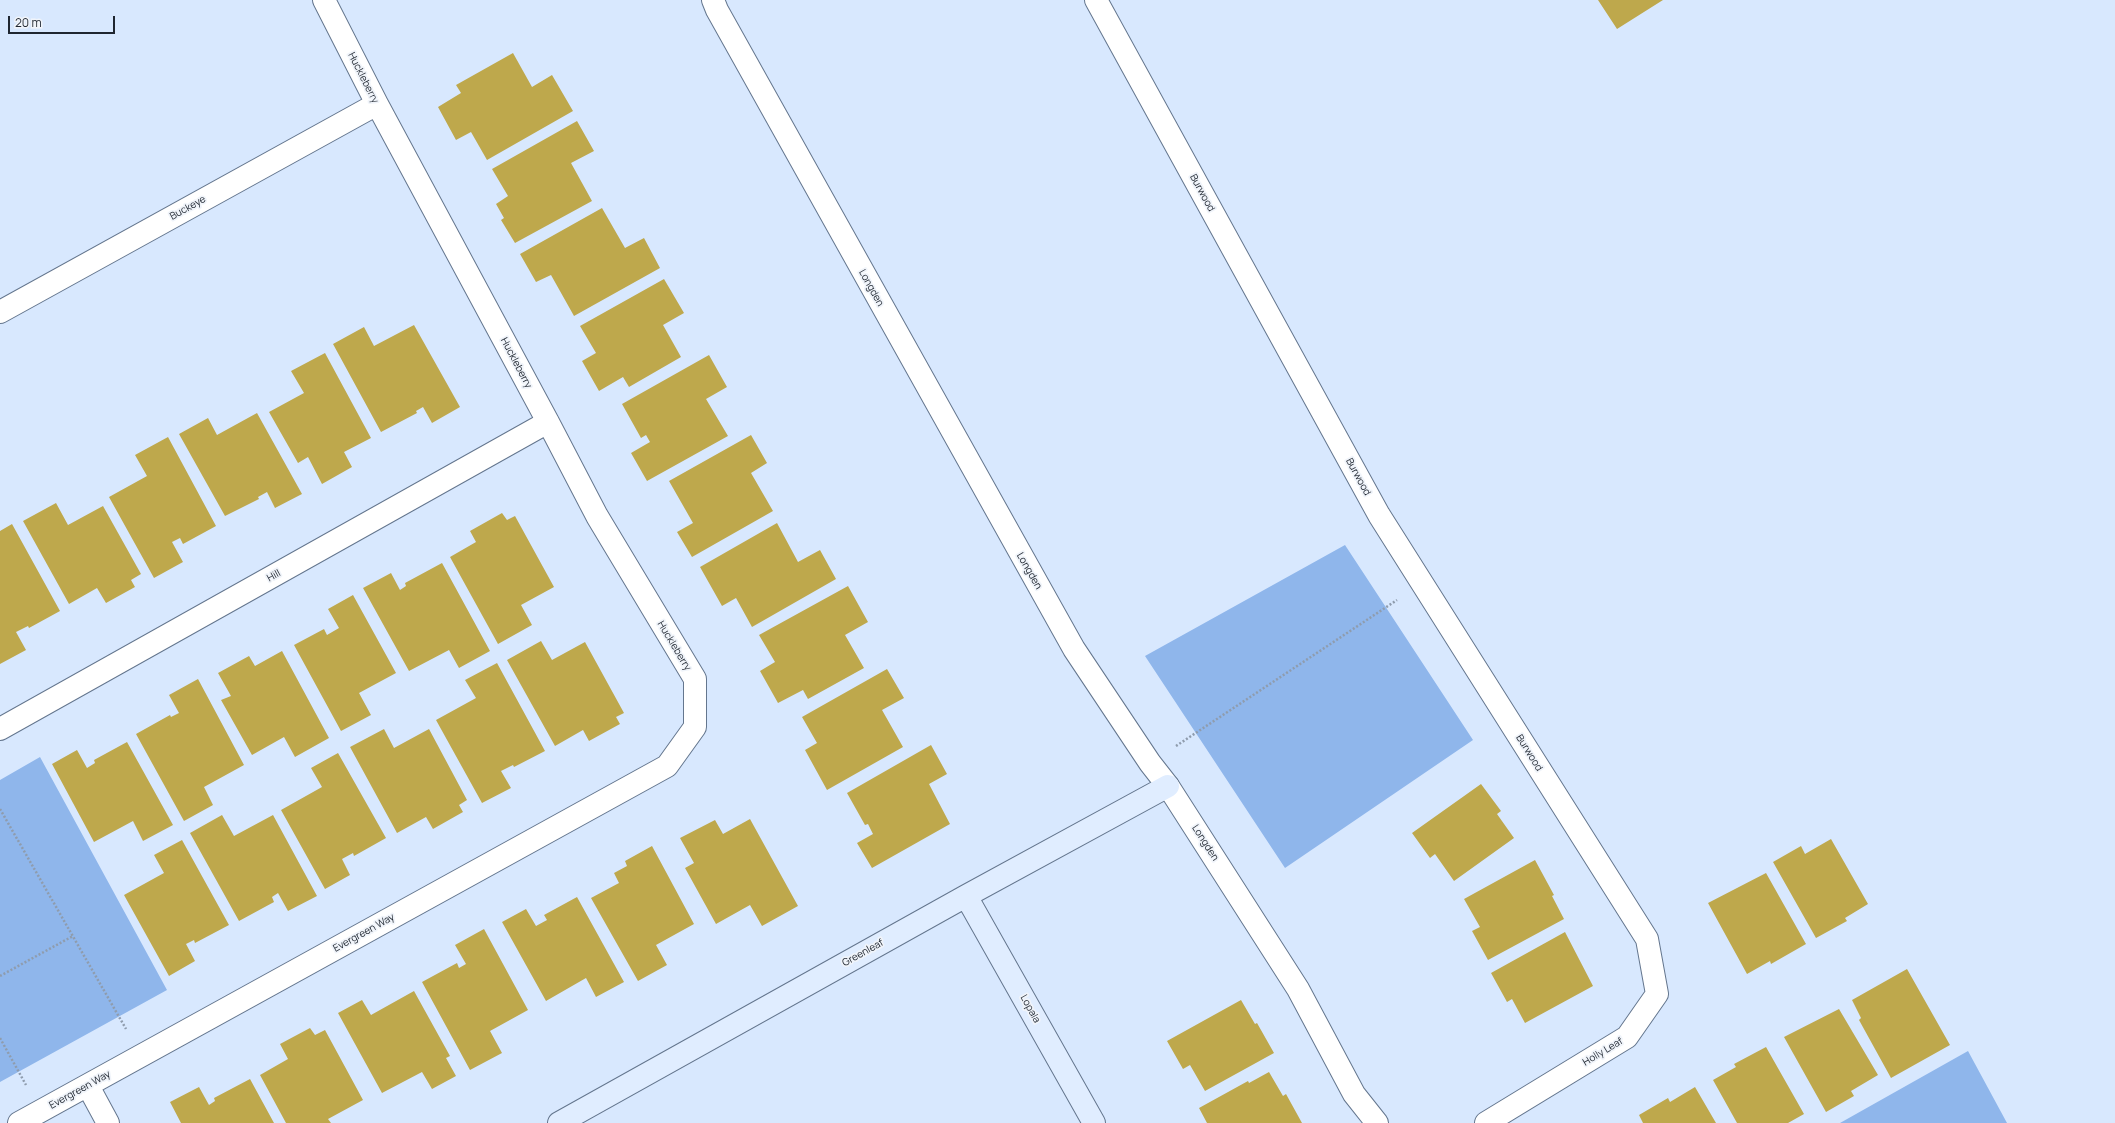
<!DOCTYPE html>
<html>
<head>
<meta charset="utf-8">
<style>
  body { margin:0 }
  #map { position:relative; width:2115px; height:1123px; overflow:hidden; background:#d8e8fe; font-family:Manrope,sans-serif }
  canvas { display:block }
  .scale { position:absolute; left:8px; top:16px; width:107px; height:18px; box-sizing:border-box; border:2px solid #1f2630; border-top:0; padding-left:5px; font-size:12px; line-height:14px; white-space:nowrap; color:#1f2630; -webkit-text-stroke:3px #f0f4fa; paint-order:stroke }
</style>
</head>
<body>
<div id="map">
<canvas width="2115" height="1123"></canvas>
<div class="scale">20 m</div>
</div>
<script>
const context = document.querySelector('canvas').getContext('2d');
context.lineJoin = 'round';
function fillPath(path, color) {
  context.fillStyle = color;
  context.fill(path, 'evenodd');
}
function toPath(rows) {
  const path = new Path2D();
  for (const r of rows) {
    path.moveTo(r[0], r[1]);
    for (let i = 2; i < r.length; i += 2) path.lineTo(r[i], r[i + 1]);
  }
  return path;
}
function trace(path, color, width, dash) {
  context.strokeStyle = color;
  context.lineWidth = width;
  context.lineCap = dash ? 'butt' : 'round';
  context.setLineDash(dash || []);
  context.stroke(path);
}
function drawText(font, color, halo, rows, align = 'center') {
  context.font = font + ' Manrope,sans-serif';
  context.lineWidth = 3.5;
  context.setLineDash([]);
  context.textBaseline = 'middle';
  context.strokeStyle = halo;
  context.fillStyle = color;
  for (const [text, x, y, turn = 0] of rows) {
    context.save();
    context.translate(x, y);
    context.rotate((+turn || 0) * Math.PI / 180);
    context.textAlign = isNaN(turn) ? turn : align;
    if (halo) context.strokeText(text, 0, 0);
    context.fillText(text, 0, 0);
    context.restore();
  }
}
fillPath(toPath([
  [1345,545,1473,740,1285,868,1145,656],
  [40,757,167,990,0,1082,0,780],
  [1968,1051,2007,1123,1840,1123]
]), '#8fb6eb');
fillPath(toPath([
  [1598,0,1663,0,1617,29],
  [513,53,532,87,552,75,573,111,487,160,471,132,456,140,438,107,461,93,456,85],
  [577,121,594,151,571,163,592,201,515,243,501,220,504,218,496,204,508,196,492,169],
  [602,208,625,248,644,238,660,268,574,316,551,275,536,282,520,254],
  [664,279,684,313,663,325,681,357,629,387,623,377,599,391,582,361,596,353,580,326],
  [414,325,460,407,432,423,423,407,416,411,417,413,381,432,333,344,364,327,374,346],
  [325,353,371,438,344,452,352,467,322,484,308,457,298,463,269,412,304,393,291,371],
  [709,355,727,387,706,399,728,436,647,481,631,453,650,442,646,435,641,438,622,404],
  [257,413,302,494,275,508,267,492,258,497,259,499,225,516,179,434,208,418,217,435],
  [751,435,767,463,751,473,773,511,692,557,677,532,693,523,669,481],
  [168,437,216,526,183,544,180,538,172,542,183,562,154,578,109,497,147,476,135,455],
  [56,503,68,525,103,506,141,574,131,580,135,587,106,603,97,588,69,604,23,521],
  [502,513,507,520,515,516,554,587,521,605,532,625,498,644,450,557,476,542,470,531],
  [777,523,798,562,820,550,836,579,752,627,736,598,722,606,700,567],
  [12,524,60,611,29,628,28,626,16,632,26,650,0,664,0,531],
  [442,563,490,651,459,668,449,650,409,671,363,588,391,573,400,590,406,586,405,583],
  [848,586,868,622,845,635,864,668,808,699,803,690,778,703,760,671,775,662,759,635],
  [353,595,396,673,359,693,371,715,341,731,294,645,324,629,327,635,339,628,328,609],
  [541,641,552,660,585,642,624,713,616,717,620,724,589,741,583,730,555,746,507,660],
  [282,651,329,738,295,757,284,737,252,755,221,700,231,696,218,673,249,656,255,666],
  [497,663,545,751,514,767,513,765,501,771,511,788,482,803,436,720,476,698,465,680],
  [887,669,904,698,882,710,903,747,827,790,805,750,817,743,802,717],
  [198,679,244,765,204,787,213,805,184,821,136,734,170,715,171,717,179,713,169,695],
  [384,729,394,748,429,729,467,800,459,805,463,812,433,829,426,817,397,833,350,747],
  [127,742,173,825,143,841,133,821,94,842,52,764,77,750,87,768,95,763,94,760],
  [931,745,947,774,929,784,950,824,872,868,857,843,873,834,868,824,865,825,847,793],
  [338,753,386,838,354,856,353,853,342,859,350,875,325,889,281,810,322,787,311,768],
  [1481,784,1501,811,1497,814,1514,838,1454,881,1435,854,1430,858,1412,833],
  [222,815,234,836,273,815,317,896,288,911,278,893,272,897,274,902,239,921,190,833],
  [750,819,798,906,762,926,750,905,716,924,685,868,694,863,680,838,715,820,723,834],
  [1831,839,1868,904,1845,918,1847,921,1816,938,1773,862,1801,846,1805,854],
  [182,840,229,925,195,943,194,940,186,944,195,961,169,976,124,895,164,873,154,855],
  [652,846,694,924,656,945,667,965,638,981,591,898,619,883,614,873,627,866,625,861],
  [1535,860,1554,895,1552,896,1564,919,1488,960,1472,931,1480,927,1464,899],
  [1766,873,1806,944,1771,964,1770,961,1747,974,1708,903],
  [577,897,624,982,596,997,586,978,546,1001,502,922,526,909,536,926,547,920,544,915],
  [484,929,528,1010,490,1031,502,1053,470,1070,422,982,457,963,459,968,466,964,455,945],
  [1565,932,1593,986,1525,1023,1512,999,1507,1002,1491,973],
  [1907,969,1950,1045,1891,1078,1859,1020,1861,1018,1852,1000],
  [414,991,450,1056,446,1058,456,1076,432,1089,422,1072,382,1093,338,1013,362,1000,371,1015],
  [1241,1000,1255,1024,1257,1023,1274,1053,1205,1091,1190,1065,1183,1069,1167,1041],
  [1839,1009,1878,1075,1851,1091,1854,1096,1826,1112,1784,1037],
  [310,1028,315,1035,325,1030,363,1100,328,1119,331,1123,286,1123,260,1075,288,1059,280,1044],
  [1766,1047,1804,1114,1788,1123,1737,1123,1713,1080,1736,1067,1734,1064],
  [1269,1072,1283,1096,1286,1094,1302,1123,1207,1123,1199,1108,1248,1081,1249,1083],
  [250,1079,274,1123,181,1123,170,1102,199,1087,209,1105,215,1101,214,1098],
  [1695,1087,1716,1123,1643,1123,1639,1115,1668,1098,1670,1102]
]), '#bea84c');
const street = toPath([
  [713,0,717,10,1074,649,1150,763,1168,786,1298,989,1354,1094,1377,1123],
  [1096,0,1379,515,1647,939,1657,994,1627,1037,1486,1123],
  [0,312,377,104],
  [0,729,548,422],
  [88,1086,108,1123],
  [19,1123,667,766,695,727,695,679,597,516,548,422,377,104,324,0]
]);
const secondary = toPath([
  [966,896,1094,1123],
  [559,1123,966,896,1168,786]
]);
trace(street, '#64768e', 24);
trace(secondary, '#64768e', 24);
trace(toPath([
  [1176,746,1397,600],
  [0,809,126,1029],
  [0,976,73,936],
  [0,1038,26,1085]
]), '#8f9cad', 2.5, [2, 2]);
trace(street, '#fff', 22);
trace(secondary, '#e0edff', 22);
drawText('10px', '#1f2630', '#f0f4fa', [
  ["Huckleberry",363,78,63],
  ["Burwood",1202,193,61],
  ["Buckeye",188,208,-29],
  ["Longden",871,288,61],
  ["Huckleberry",516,363,62],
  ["Burwood",1358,477,61],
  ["Longden",1029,571,60],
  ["Hill",274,576,-29],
  ["Huckleberry",674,646,59],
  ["Burwood",1529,753,58],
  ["Longden",1205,843,57],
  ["Evergreen Way",364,933,-29],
  ["Greenleaf",863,953,-29],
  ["Lopala",1030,1009,61],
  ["Holly Leaf",1603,1052,-31],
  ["Evergreen Way",80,1090,-29]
]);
</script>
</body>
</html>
